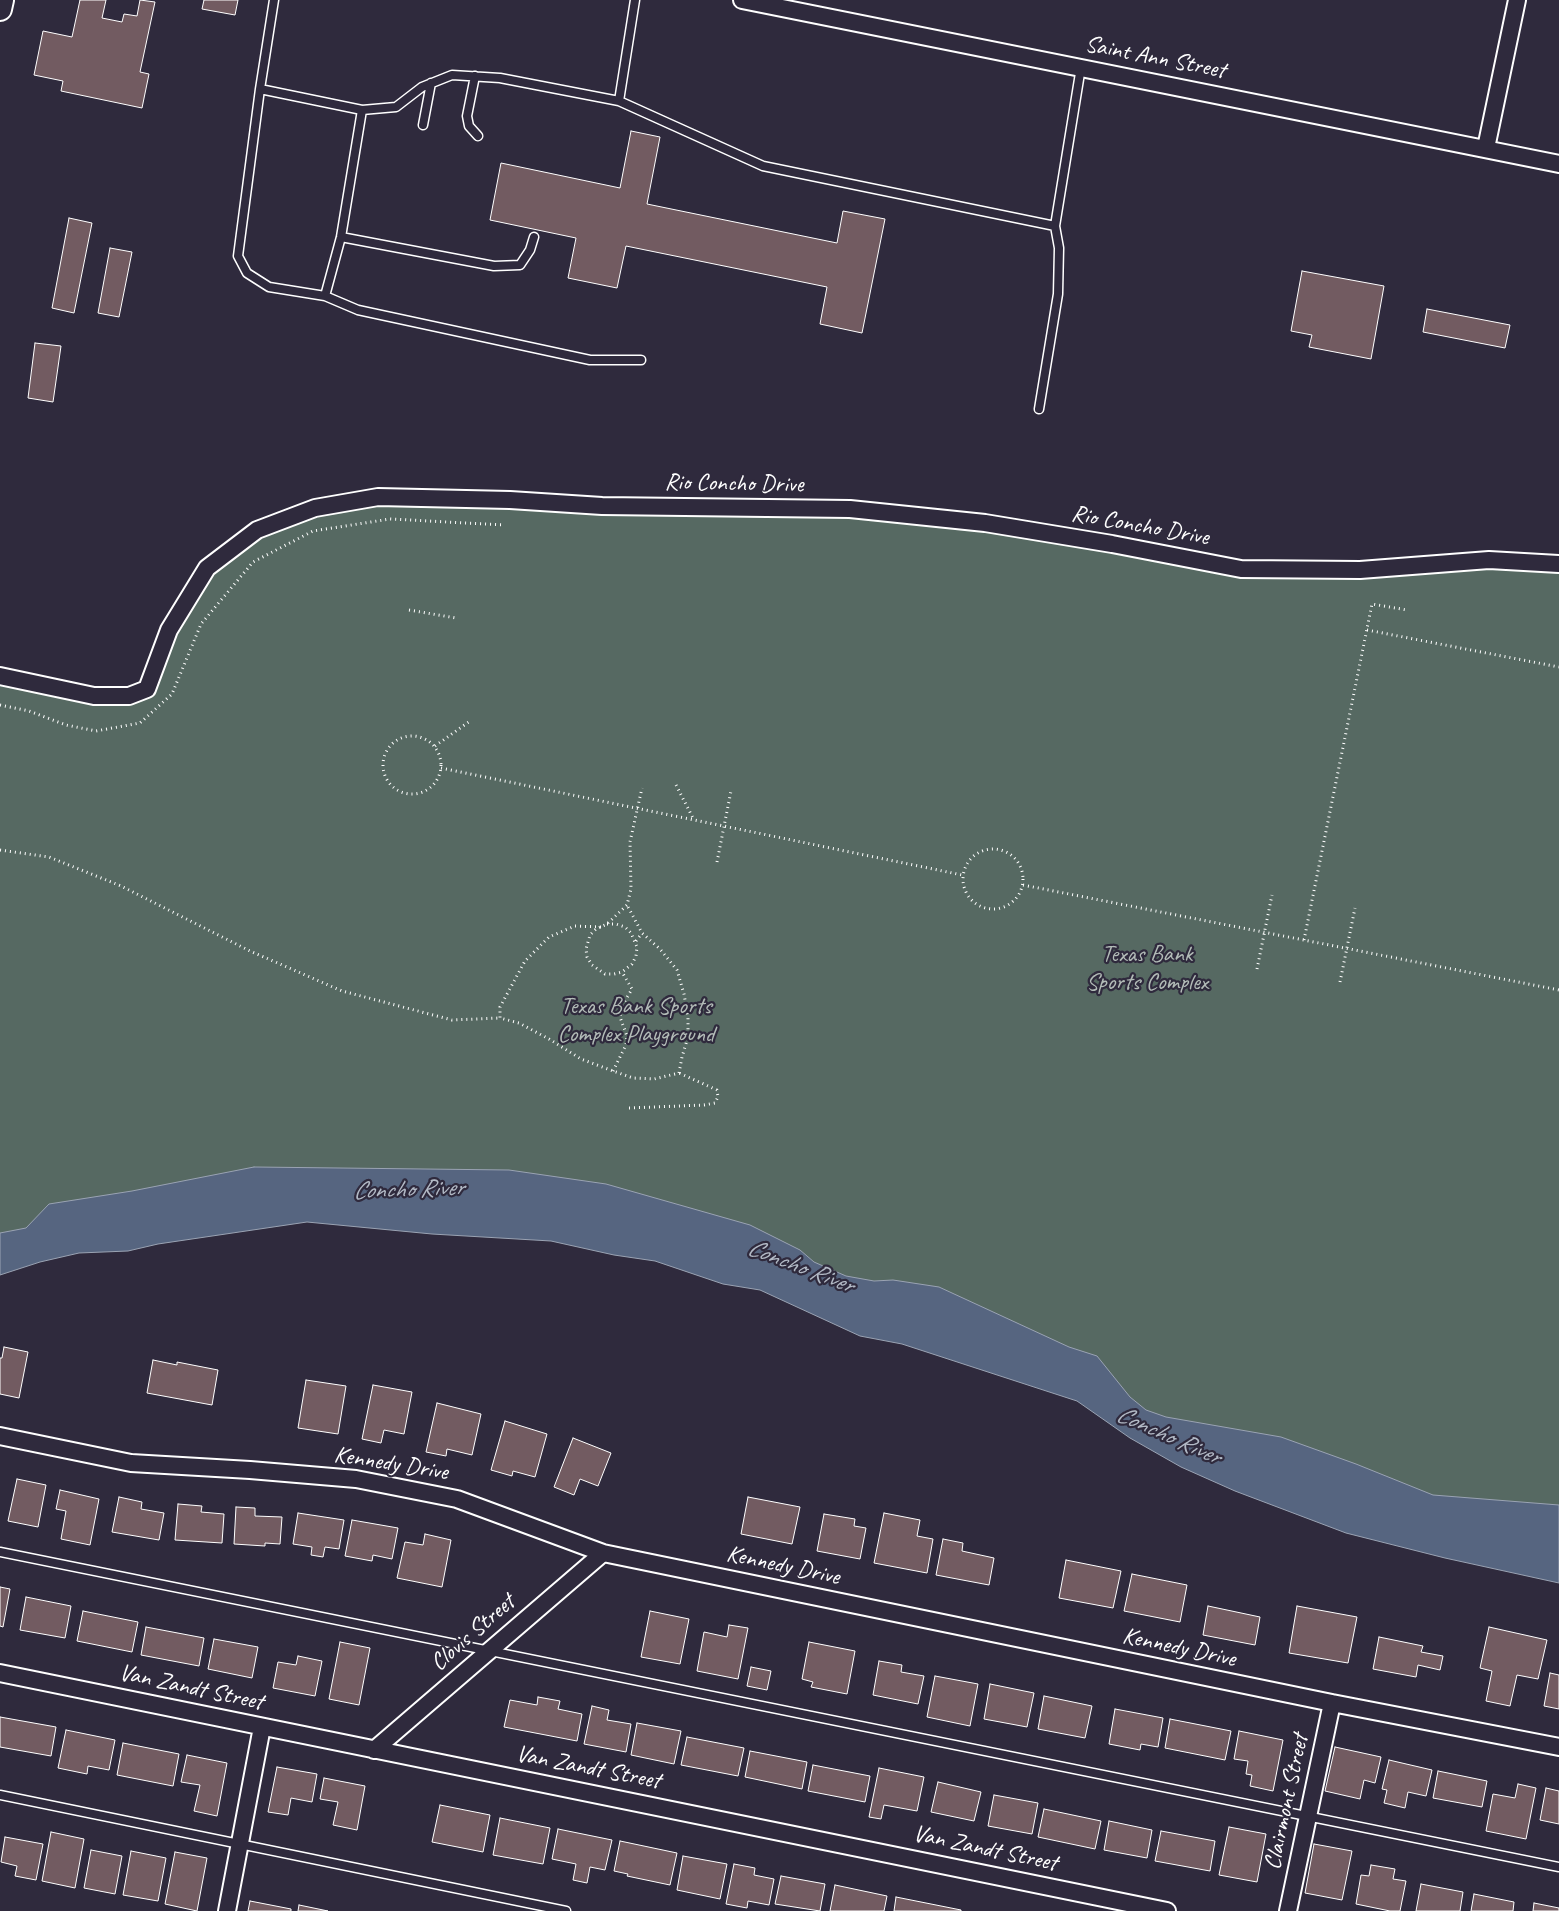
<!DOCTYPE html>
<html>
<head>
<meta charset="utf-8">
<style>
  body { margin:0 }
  canvas { display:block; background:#2f2a3d }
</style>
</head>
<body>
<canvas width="1559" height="1911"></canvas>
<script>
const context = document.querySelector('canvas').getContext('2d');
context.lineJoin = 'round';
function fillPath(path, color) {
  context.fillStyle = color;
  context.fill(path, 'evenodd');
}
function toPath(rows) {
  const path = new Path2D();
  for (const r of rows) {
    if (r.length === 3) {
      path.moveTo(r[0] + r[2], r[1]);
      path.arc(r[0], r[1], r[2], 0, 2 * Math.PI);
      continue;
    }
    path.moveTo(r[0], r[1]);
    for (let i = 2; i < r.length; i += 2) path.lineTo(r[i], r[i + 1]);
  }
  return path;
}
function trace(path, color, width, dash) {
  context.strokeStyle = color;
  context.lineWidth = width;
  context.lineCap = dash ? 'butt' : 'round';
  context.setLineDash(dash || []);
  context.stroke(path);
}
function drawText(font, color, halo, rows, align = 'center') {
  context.font = font + ' Caveat,sans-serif';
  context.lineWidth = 4.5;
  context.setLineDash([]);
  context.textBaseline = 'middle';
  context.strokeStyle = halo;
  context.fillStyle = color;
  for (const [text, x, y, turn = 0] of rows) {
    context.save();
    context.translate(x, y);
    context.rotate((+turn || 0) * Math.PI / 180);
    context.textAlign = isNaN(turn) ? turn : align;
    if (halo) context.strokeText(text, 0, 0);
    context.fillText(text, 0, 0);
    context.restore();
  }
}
fillPath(toPath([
  [378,497,850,509,1241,569,1559,564,1559,1554,1350,1515,598,1195,0,1236,0,676,94,696,147,689,207,568,257,530]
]), '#566962');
const water = toPath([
  [254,1167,509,1170,606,1184,750,1225,800,1250,814,1262,846,1276,874,1281,893,1280,939,1287,1069,1347,1097,1356,1130,1397,1146,1410,1166,1417,1281,1437,1356,1464,1433,1495,1559,1505,1559,1583,1445,1558,1346,1533,1235,1491,1181,1467,1130,1438,1077,1401,902,1344,860,1336,760,1290,723,1284,655,1261,614,1255,551,1241,432,1234,307,1222,158,1244,128,1251,79,1253,40,1262,0,1275,0,1233,26,1228,49,1204,132,1191,254,1167]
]);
fillPath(water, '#566580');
trace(water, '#9aa3b3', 1);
const building = toPath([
  [80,0,106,0,102,18,122,22,124,14,137,16,140,0,155,2,140,72,149,74,142,108,61,91,63,81,34,75,43,31,72,37,80,0],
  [204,0,238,0,235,15,202,9,204,0],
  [631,131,660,137,647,204,837,243,843,211,885,219,862,333,820,324,827,287,626,246,617,288,568,278,576,238,490,220,501,163,620,188,631,131],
  [69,218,92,223,74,313,52,308,69,218],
  [110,248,132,252,119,317,98,313,110,248],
  [1302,271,1384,286,1371,359,1309,347,1312,335,1291,331,1302,271],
  [1427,309,1510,325,1505,348,1423,332,1427,309],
  [35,343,61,346,53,402,28,398,35,343],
  [4,1347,28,1352,19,1398,0,1394,0,1358,2,1358,4,1347],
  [153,1360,177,1365,177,1362,218,1370,212,1405,147,1393,153,1360],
  [306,1380,346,1386,338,1434,298,1428,306,1380],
  [373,1385,412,1392,404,1434,384,1430,381,1443,362,1439,373,1385],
  [437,1403,481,1414,472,1455,447,1449,446,1456,426,1452,437,1403],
  [505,1421,547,1434,535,1477,513,1471,512,1476,491,1470,505,1421],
  [573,1438,611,1453,598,1486,580,1479,574,1495,554,1487,573,1438],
  [17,1479,46,1485,38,1527,8,1521,17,1479],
  [60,1490,99,1499,90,1545,61,1539,66,1511,56,1509,60,1490],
  [119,1497,142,1502,141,1509,164,1513,159,1540,112,1532,119,1497],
  [748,1497,800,1507,792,1544,741,1534,748,1497],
  [178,1504,202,1506,201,1512,224,1514,222,1543,175,1540,178,1504],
  [236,1507,255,1508,255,1516,282,1517,280,1544,265,1543,265,1546,234,1544,236,1507],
  [298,1513,344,1520,339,1549,325,1547,323,1557,311,1555,312,1547,293,1544,298,1513],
  [884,1513,920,1520,917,1536,933,1539,927,1573,874,1563,884,1513],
  [824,1514,855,1519,854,1526,866,1528,860,1559,817,1551,824,1514],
  [352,1520,398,1528,392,1559,373,1555,372,1561,345,1556,352,1520],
  [425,1534,451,1540,442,1587,397,1578,405,1542,423,1545,425,1534],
  [943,1539,963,1543,962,1551,994,1558,989,1585,936,1575,943,1539],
  [1066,1560,1121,1571,1113,1608,1059,1598,1066,1560],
  [1132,1574,1187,1585,1180,1622,1124,1611,1132,1574],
  [0,1587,10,1589,3,1627,0,1626,0,1587],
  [26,1597,71,1606,65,1638,20,1630,26,1597],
  [1208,1606,1260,1617,1255,1645,1203,1635,1208,1606],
  [1297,1606,1357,1617,1348,1663,1289,1653,1297,1606],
  [83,1611,138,1622,132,1652,77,1641,83,1611],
  [650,1611,689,1619,680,1664,641,1657,650,1611],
  [729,1625,748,1628,738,1679,697,1671,704,1632,727,1637,729,1625],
  [146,1627,204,1638,199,1666,141,1655,146,1627],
  [1489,1627,1547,1640,1538,1679,1517,1675,1510,1706,1486,1701,1492,1671,1480,1668,1489,1627],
  [1379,1637,1423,1646,1421,1652,1443,1656,1440,1670,1418,1665,1416,1677,1373,1669,1379,1637],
  [214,1639,258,1647,252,1678,208,1669,214,1639],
  [340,1642,370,1648,359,1705,329,1699,340,1642],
  [809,1642,855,1651,847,1694,811,1687,813,1682,802,1679,809,1642],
  [298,1656,322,1661,315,1696,273,1688,278,1662,296,1665,298,1656],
  [879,1661,902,1665,901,1672,924,1676,918,1704,873,1695,879,1661],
  [751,1667,771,1671,767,1690,747,1686,751,1667],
  [1550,1673,1559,1675,1559,1709,1544,1706,1550,1673],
  [935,1676,978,1684,970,1726,927,1717,935,1676],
  [990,1684,1034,1693,1027,1727,984,1719,990,1684],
  [1044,1696,1092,1706,1085,1738,1038,1729,1044,1696],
  [538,1697,560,1701,558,1709,582,1714,577,1741,504,1727,510,1700,537,1705,538,1697],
  [592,1706,609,1710,607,1720,631,1724,626,1752,584,1744,592,1706],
  [1115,1709,1163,1718,1158,1747,1141,1744,1140,1750,1109,1744,1115,1709],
  [0,1717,56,1727,51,1756,0,1747,0,1717],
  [1170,1719,1231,1731,1225,1760,1165,1748,1170,1719],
  [637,1723,681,1731,674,1764,631,1755,637,1723],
  [66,1730,115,1740,109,1770,88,1766,87,1774,58,1768,66,1730],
  [1239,1731,1283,1740,1273,1791,1250,1786,1252,1775,1246,1774,1248,1761,1234,1759,1239,1731],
  [687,1737,744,1748,738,1776,681,1765,687,1737],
  [123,1743,179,1754,173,1786,117,1775,123,1743],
  [1335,1747,1381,1757,1375,1783,1364,1780,1360,1799,1325,1791,1335,1747],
  [750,1751,807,1762,802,1789,745,1777,750,1751],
  [187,1755,227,1763,217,1816,194,1811,200,1785,181,1782,187,1755],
  [1389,1760,1432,1770,1426,1796,1408,1792,1405,1808,1384,1803,1387,1790,1382,1789,1389,1760],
  [813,1765,870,1776,865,1802,808,1791,813,1765],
  [277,1767,317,1774,312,1802,291,1798,288,1815,268,1812,277,1767],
  [879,1768,924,1777,917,1811,884,1805,881,1819,869,1817,879,1768],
  [1438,1771,1487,1781,1482,1807,1433,1798,1438,1771],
  [324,1778,365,1786,357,1830,333,1825,338,1802,320,1799,324,1778],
  [938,1782,981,1792,974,1821,931,1812,938,1782],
  [1518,1784,1536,1788,1526,1839,1486,1831,1493,1794,1515,1798,1518,1784],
  [1546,1788,1559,1791,1559,1824,1540,1820,1546,1788],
  [994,1795,1038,1803,1032,1834,988,1826,994,1795],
  [440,1805,490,1815,483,1852,432,1842,440,1805],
  [1044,1809,1101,1821,1095,1849,1038,1837,1044,1809],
  [500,1818,550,1828,543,1864,493,1855,500,1818],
  [1109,1821,1152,1830,1147,1858,1104,1850,1109,1821],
  [1229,1827,1266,1834,1257,1882,1219,1875,1229,1827],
  [558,1829,612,1840,605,1870,590,1867,587,1883,573,1880,576,1864,552,1859,558,1829],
  [1161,1831,1215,1841,1210,1871,1155,1861,1161,1831],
  [51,1832,84,1839,75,1888,42,1881,51,1832],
  [5,1837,43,1844,36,1880,15,1876,17,1866,1,1862,5,1837],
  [620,1841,677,1853,670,1885,627,1876,628,1874,614,1871,620,1841],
  [1314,1844,1352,1851,1342,1900,1305,1893,1314,1844],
  [91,1850,122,1856,115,1894,84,1888,91,1850],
  [131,1851,166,1858,158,1901,123,1895,131,1851],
  [175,1852,207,1858,197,1911,165,1904,175,1852],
  [683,1856,727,1864,720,1899,677,1890,683,1856],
  [734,1864,755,1868,754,1875,774,1879,769,1905,748,1901,747,1908,726,1904,734,1864],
  [1371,1865,1395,1869,1393,1879,1406,1881,1400,1911,1390,1911,1356,1904,1361,1875,1369,1876,1371,1865],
  [781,1876,825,1884,820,1911,775,1904,781,1876],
  [1421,1884,1463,1892,1460,1911,1416,1911,1421,1884],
  [835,1885,887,1896,884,1911,830,1911,835,1885],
  [1474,1894,1514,1902,1513,1911,1471,1911,1474,1894],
  [896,1897,961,1910,961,1911,894,1911,896,1897],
  [250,1901,291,1909,291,1911,248,1911,250,1901],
  [1534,1903,1559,1908,1559,1911,1533,1911,1534,1903],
  [299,1905,328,1911,298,1911,299,1905]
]);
fillPath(building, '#725b61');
trace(building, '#fff', 1);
const service = toPath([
  [274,0,260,89,238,256,247,273,269,287,325,296,358,310,590,360,641,360],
  [635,0,619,101,763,166,1055,226],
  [475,76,467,116,469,126,478,136],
  [260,89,362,110,341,237,325,296],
  [362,110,396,107,422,87,452,75,500,78,619,101],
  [423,125,431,83],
  [341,237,494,266,520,265,530,250,534,237],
  [1039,409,1058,294,1059,248,1055,226,1081,67],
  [0,1552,1559,1867],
  [0,1795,566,1911]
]);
const minor = toPath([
  [742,0,1559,164],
  [1486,148,1517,0],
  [0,676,94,696,129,696,147,689,169,630,207,568,257,530,315,508,378,497,510,500,602,506,850,509,985,523,1112,544,1241,569,1360,570,1489,560,1559,564],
  [0,1436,131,1463,250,1470,356,1479,457,1499,603,1553,1332,1703,1559,1747],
  [0,1673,1167,1911],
  [374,1750,603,1553],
  [227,1911,262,1727],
  [1288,1911,1332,1703]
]);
const secondary = toPath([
  [0,9,2,0]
]);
trace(service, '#fff', 11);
trace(minor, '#fff', 20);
trace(secondary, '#fff', 26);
trace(toPath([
  [409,610,456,618],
  [1367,630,1559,667],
  [0,705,29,711,66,725,96,731,140,723,172,694,201,624,253,562,313,531,390,519,505,525],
  [412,765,29],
  [435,746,470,721],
  [441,768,962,875],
  [676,785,694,820],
  [993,879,30],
  [0,850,49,857,121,886,250,951,342,991,452,1020,500,1018],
  [717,862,731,791],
  [1023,885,1559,990],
  [607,924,616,924,625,927,631,933,637,947,636,956,632,964,622,972,614,974,605,974,592,965,587,957,586,949,590,935,596,929,607,924,627,905,631,889,630,842,642,788],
  [601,927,575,926,549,937,525,961,500,1007,500,1018,519,1023,549,1039,581,1059,613,1071,633,1078,654,1079,679,1073,682,1057,688,1037,688,1017,684,994,677,970,660,949,642,933,627,905],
  [1304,940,1372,604,1407,610],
  [636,941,642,933],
  [1257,969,1272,895],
  [1340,982,1355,908],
  [613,1071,626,1045,627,1036,620,1017,622,1006,632,989,622,972],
  [629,1108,704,1105,715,1103,718,1097,717,1090,679,1073]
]), '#fff', 3, [1, 4]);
trace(service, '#2f2a3d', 8);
trace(minor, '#2f2a3d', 16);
trace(secondary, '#2f2a3d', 22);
drawText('24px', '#fff', '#2f2a3d', [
  ["Saint Ann Street",1155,58,11],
  ["Rio Concho Drive",734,484,1],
  ["Rio Concho Drive",1140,526,10],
  ["Kennedy Drive",391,1464,9],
  ["Kennedy Drive",783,1566,12],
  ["Clovis Street",473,1633,-41],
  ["Kennedy Drive",1179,1648,12],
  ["Van Zandt Street",191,1688,12],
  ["Van Zandt Street",588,1768,11],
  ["Clairmont Street",1287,1802,-78],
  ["Van Zandt Street",985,1849,12]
]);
drawText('24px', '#b3bcb8', '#2f2a3d', [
  ["Texas Bank",1147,955],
  ["Sports Complex",1147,983],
  ["Texas Bank Sports",636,1007],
  ["Complex Playground",636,1035]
]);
drawText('italic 25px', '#b3bac6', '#2f2a3d', [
  ["Concho River",408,1190,-2],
  ["Concho River",800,1267,21],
  ["Concho River",1168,1436,24]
]);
</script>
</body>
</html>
